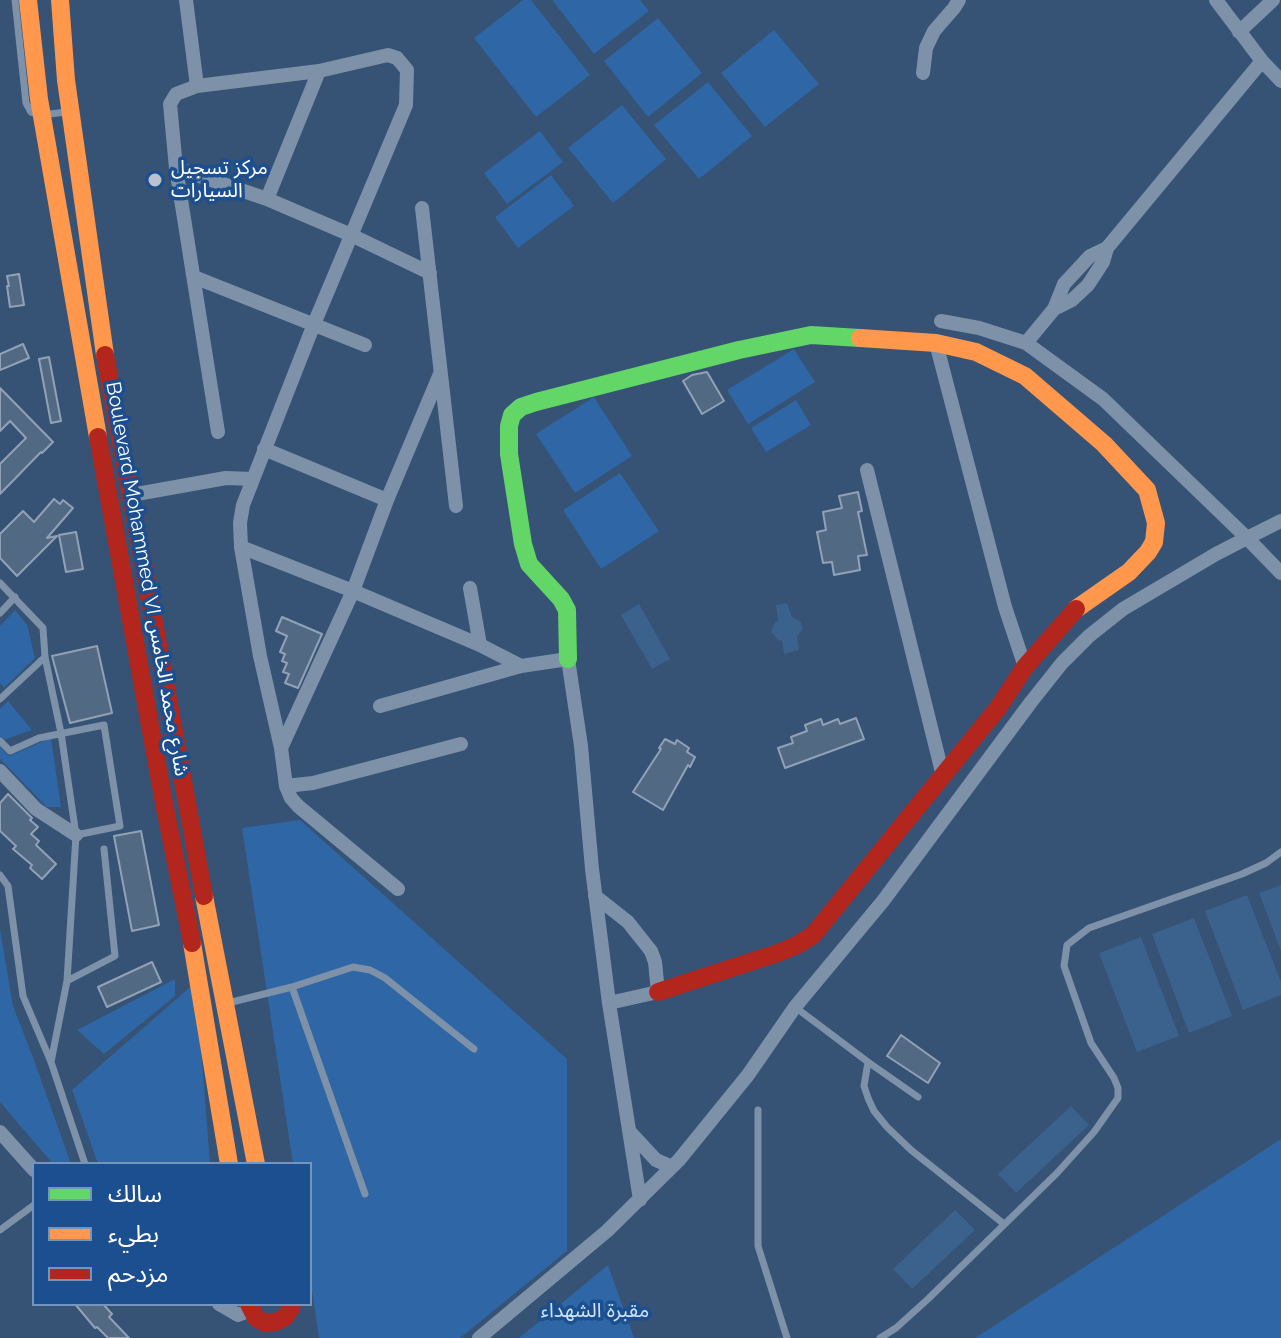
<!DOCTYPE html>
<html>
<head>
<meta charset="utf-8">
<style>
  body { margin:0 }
  #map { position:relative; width:1281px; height:1338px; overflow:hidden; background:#365274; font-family:Raleway,"Noto Sans Arabic",sans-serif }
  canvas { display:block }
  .legend { position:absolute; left:32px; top:1162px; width:280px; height:144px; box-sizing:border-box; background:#1b4f8f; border:2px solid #7695bc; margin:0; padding:10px 14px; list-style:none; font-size:24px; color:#fff }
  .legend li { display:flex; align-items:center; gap:16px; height:40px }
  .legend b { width:40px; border:2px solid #7695bc }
</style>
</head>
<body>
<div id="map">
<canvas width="1281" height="1338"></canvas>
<ul class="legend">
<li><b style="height:10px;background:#63d668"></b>سالك</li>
<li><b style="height:10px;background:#ff974d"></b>بطيء</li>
<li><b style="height:10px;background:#b3261e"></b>مزدحم</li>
</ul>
</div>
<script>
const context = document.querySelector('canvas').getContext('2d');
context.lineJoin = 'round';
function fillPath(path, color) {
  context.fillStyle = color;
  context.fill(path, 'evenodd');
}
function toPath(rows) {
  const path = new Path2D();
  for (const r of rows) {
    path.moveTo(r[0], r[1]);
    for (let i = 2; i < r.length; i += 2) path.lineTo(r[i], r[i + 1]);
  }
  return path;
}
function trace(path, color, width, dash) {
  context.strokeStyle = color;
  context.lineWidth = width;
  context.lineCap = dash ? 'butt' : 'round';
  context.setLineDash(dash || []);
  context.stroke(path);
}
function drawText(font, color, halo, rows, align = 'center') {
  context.font = font + ' Raleway,"Noto Sans Arabic",sans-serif';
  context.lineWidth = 7;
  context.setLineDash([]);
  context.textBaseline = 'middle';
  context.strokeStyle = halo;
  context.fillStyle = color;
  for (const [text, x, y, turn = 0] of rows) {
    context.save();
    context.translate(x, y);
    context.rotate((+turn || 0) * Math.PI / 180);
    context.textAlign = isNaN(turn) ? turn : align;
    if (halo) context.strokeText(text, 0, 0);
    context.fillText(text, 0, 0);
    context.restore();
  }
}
fillPath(toPath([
  [523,0,531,0,590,75,536,117,474,38],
  [554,0,640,0,649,11,594,54,553,1],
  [658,18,702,73,648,117,604,61],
  [774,30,819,84,765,127,721,73],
  [708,82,752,136,699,179,654,125],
  [622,105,666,159,613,203,568,148],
  [540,131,563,162,507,204,484,173],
  [551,175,574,206,518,248,495,217],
  [794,349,815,382,748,424,727,390],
  [594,397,632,456,575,493,536,434],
  [796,400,811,425,766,452,751,428],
  [620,473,659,531,601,569,563,510],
  [15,610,27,625,35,658,4,688,0,683,0,626],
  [8,701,32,730,4,740,0,736,0,709],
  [51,738,61,807,47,807,0,759,0,747,9,756],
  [300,820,567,1059,567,1251,460,1338,319,1338,310,1277,310,1164,293,1164,242,828],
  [0,929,13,1006,34,1060,70,1161,66,1164,53,1164,0,1102],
  [175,979,175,996,104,1054,77,1030],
  [196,982,210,1164,98,1164,72,1090],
  [1281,1139,1281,1338,975,1338],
  [608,1265,634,1338,519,1338]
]), '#2f66a5');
fillPath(toPath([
  [787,603,792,617,801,622,803,629,797,636,799,650,784,654,782,641,778,640,771,632,775,622,778,621,776,605],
  [639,604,670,659,652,669,621,615],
  [1281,885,1281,951,1259,893],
  [1247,895,1281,982,1281,995,1243,1010,1205,911],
  [1194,918,1232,1016,1189,1033,1152,934],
  [1141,937,1179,1036,1137,1052,1099,953],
  [1071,1106,1089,1125,1016,1193,998,1174],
  [955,1210,975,1230,912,1289,893,1269]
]), '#3b618d');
const building = toPath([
  [19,274,24,305,10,307,7,286,9,286,7,276,19,274],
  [23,344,29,358,0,370,0,354,23,344],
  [49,357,61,421,51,423,39,359,49,357],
  [707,372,724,401,702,414,683,381,692,375,707,372],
  [0,388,53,442,42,453,41,452,0,494,0,464,26,438,10,421,0,431,0,388],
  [858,492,862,511,858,512,867,555,858,556,860,570,834,575,832,562,823,563,817,532,826,530,823,512,842,508,839,496,858,492],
  [54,499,60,504,63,500,73,508,47,538,57,536,17,576,0,558,0,534,23,511,34,522,54,499],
  [76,532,83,569,66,572,59,535,76,532],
  [282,617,322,634,298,688,285,683,289,674,283,672,287,663,282,661,285,654,280,652,287,636,276,631,282,617],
  [97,646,112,713,70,723,52,656,97,646],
  [856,718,864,739,785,768,778,748,793,743,791,737,807,731,805,725,821,719,823,725,838,719,840,724,856,718],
  [665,739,675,744,677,740,689,748,687,752,695,757,690,767,688,765,663,810,633,792,661,749,659,748,665,739],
  [8,794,32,818,30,820,38,827,31,834,39,841,36,845,56,864,42,879,30,868,32,865,13,849,16,846,0,831,0,803,8,794],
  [141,831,159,925,132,931,114,836,141,831],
  [152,962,161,982,107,1007,98,987,152,962],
  [901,1035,940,1063,928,1083,887,1056,901,1035],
  [75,1304,103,1304,112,1314,109,1317,129,1338,108,1338,97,1327,95,1328,75,1304]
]);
fillPath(building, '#526984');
trace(building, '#92a2b6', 2);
trace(toPath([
  [15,0,26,103,31,112,42,115,66,112],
  [0,583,43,628,45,657,61,733,76,835,67,981,51,1062],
  [0,613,15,597],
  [0,699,45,657],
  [0,741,10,751,39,738,104,725,120,826,76,835],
  [0,875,8,886,23,996,51,1062,85,1164],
  [67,981,115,956,104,849],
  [292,987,365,1194],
  [228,1003,292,987,353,967,370,970,385,978,474,1049],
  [795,1007,868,1062,918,1097],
  [868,1062,864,1086,868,1098,874,1111,887,1127,911,1150,1004,1224],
  [758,1110,758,1246,787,1338],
  [0,1230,34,1205],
  [880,1338,896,1328,928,1299,1057,1173,1094,1132,1118,1098,1118,1088,1114,1078,1091,1043,1064,966,1067,945,1089,928,1242,874,1266,863,1281,852]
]), '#7d92a8', 7);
trace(toPath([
  [186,0,197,86,176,94,170,104,176,168,218,432],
  [1239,32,1273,0],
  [1262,61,1281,81],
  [923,73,926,48,934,31,954,8,959,0],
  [197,86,319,71,388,55,397,58,407,70,406,105,314,324,243,505,240,523,241,547,260,656,281,748,286,786,291,798,298,806,398,889],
  [176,168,267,199,351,235,430,273],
  [267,199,319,71],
  [422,208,456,506],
  [194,277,365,345],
  [1054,309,1072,300,1088,285,1103,262,1107,248,1262,61,1216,0],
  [936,343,1005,607,1025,667],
  [1026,343,1054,309,1064,284,1090,256,1107,248],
  [264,449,387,500],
  [867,470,943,776],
  [131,495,226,478,253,479],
  [1281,521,1247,538,1281,573],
  [241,547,353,591,480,645,521,666],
  [470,588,480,645],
  [380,706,521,666,568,659,581,746,592,869,609,1003,640,1200],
  [281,748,353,591,387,500,440,374],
  [0,771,36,809,76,835],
  [286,786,313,783,461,744],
  [595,896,628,922,651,951,655,962,658,992,609,1003],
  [0,1132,34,1170],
  [630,1132,656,1160,672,1167],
  [219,1304,238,1315,251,1310],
  [479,1338,607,1231,679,1160,748,1075,795,1007,883,901,1031,702,1062,663,1089,636,1123,609,1216,554,1247,538,1103,399,1026,343,979,328,941,321]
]), '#7d92a8', 14);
trace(toPath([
  [568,659,567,610,561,599,529,564,523,544,509,454,509,426,512,415,521,407,536,402,739,350,811,335,860,338]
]), '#63d668', 18);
trace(toPath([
  [28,0,39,99,98,437],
  [60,0,66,80,105,355],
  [860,338,936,343,976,352,1025,376,1104,444,1147,490,1156,523,1154,542,1148,552,1129,572,1076,609],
  [204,896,256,1164],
  [192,943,229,1164]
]), '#ff974d', 18);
trace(toPath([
  [105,355,204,896],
  [98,437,164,803,192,943],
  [658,992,778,953,797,945,813,935,998,708,1025,667,1076,609],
  [249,1304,256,1318,265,1323,276,1322,285,1317,291,1308,291,1304]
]), '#b3261e', 18);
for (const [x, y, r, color] of [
  [155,180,8,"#b9c2ce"]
]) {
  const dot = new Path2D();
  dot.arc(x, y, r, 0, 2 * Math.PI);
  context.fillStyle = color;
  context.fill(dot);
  trace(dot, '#1b4f8f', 3);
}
drawText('20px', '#fff', '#1b4f8f', [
  ["مركز تسجيل",171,168],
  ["السيارات",171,191]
], 'left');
drawText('20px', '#fff', '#1b4f8f', [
  ["Boulevard Mohammed VI شارع محمد الخامس",147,579,80]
]);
drawText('20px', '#cfe3fa', '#1b4f8f', [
  ["مقبرة الشهداء",595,1311]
]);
</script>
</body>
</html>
